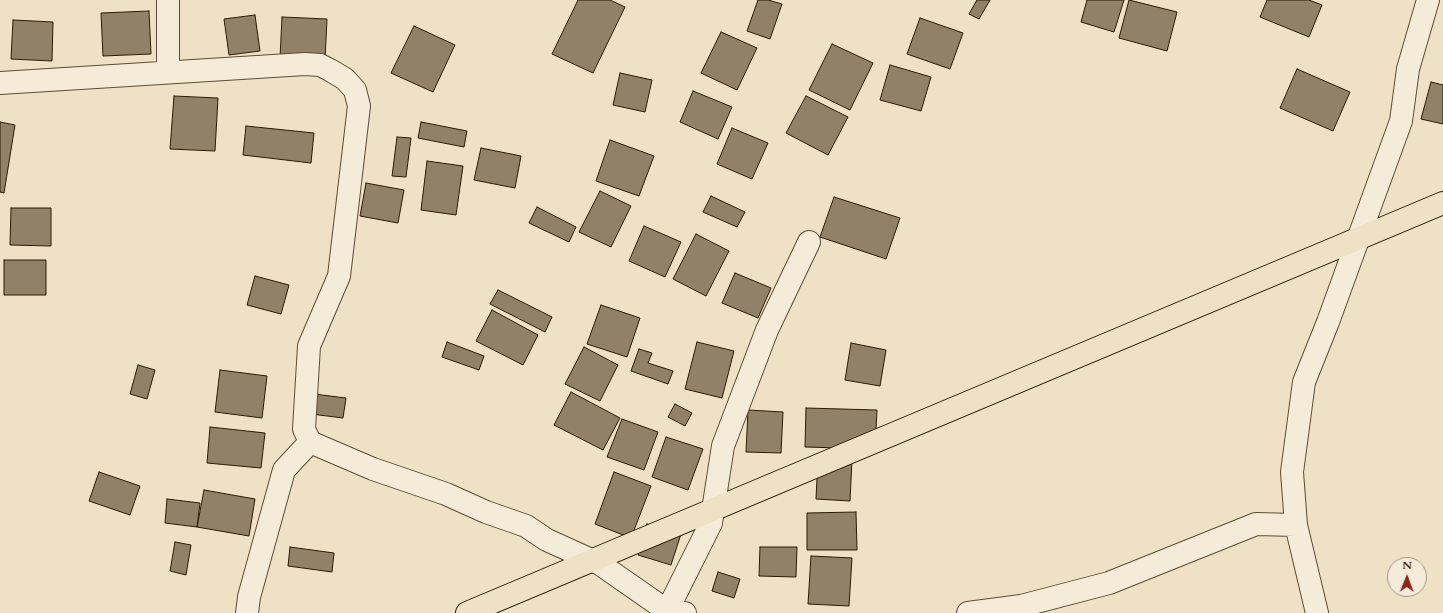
<!DOCTYPE html>
<html>
<head>
<meta charset="utf-8">
<style>
  body { margin:0 }
  #map { position:relative; width:1443px; height:613px; overflow:hidden; background:#eee1c5; font-family:Cardo,serif }
  canvas { display:block }
  .north { position:absolute; left:1387px; top:557px; width:40px; height:40px; box-sizing:border-box; background:#f4ecd9; border:1px solid #a49884; border-radius:50%; rotate:1deg; font-size:11px; font-weight:700; line-height:16px; text-align:center; color:#2c1a04 }
  .north::after { content:''; display:block; margin:auto; width:14px; height:18px; background:#8f2418; clip-path:polygon(50% 0,100% 100%,50% 72%,0 100%) }
</style>
</head>
<body>
<div id="map">
<canvas width="1443" height="613"></canvas>
<div class="north">N</div>
</div>
<script>
const context = document.querySelector('canvas').getContext('2d');
context.lineJoin = 'round';
function fillPath(path, color) {
  context.fillStyle = color;
  context.fill(path, 'evenodd');
}
function toPath(rows) {
  const path = new Path2D();
  for (const r of rows) {
    path.moveTo(r[0], r[1]);
    for (let i = 2; i < r.length; i += 2) path.lineTo(r[i], r[i + 1]);
  }
  return path;
}
function trace(path, color, width, dash) {
  context.strokeStyle = color;
  context.lineWidth = width;
  context.lineCap = dash ? 'butt' : 'round';
  context.setLineDash(dash || []);
  context.stroke(path);
}
const building = toPath([
  [578,0,610,0,625,7,593,73,552,54,578,0],
  [758,0,768,0,782,4,770,39,747,31,758,0],
  [977,0,990,0,979,19,969,14,977,0],
  [1087,0,1124,0,1114,32,1081,22,1087,0],
  [1129,0,1177,12,1167,51,1119,38,1129,0],
  [1267,0,1309,0,1322,5,1309,37,1260,17,1267,0],
  [149,11,151,54,103,56,101,13,149,11],
  [255,15,260,51,229,55,224,19,255,15],
  [282,17,327,19,325,60,280,58,282,17],
  [920,18,963,33,950,69,907,54,920,18],
  [13,20,53,22,52,61,11,59,13,20],
  [414,26,455,45,433,92,391,73,414,26],
  [721,32,757,48,737,90,701,73,721,32],
  [832,44,873,63,850,110,809,90,832,44],
  [890,65,931,77,921,111,880,100,890,65],
  [1297,69,1350,92,1333,131,1280,108,1297,69],
  [620,73,652,80,645,112,613,105,620,73],
  [1431,82,1443,85,1443,124,1421,119,1431,82],
  [693,91,732,107,718,139,680,122,693,91],
  [174,96,218,98,215,151,170,149,174,96],
  [806,96,848,117,828,155,786,133,806,96],
  [0,122,15,125,4,193,0,192,0,122],
  [421,122,467,131,464,147,418,138,421,122],
  [246,126,314,133,311,163,243,155,246,126],
  [732,128,768,143,752,179,717,164,732,128],
  [397,137,411,138,406,177,392,176,397,137],
  [610,140,654,156,639,196,596,181,610,140],
  [481,148,521,156,515,188,474,180,481,148],
  [427,161,463,166,456,215,421,210,427,161],
  [366,183,404,190,398,223,360,216,366,183],
  [600,191,631,206,611,247,579,232,600,191],
  [711,196,745,212,737,227,703,212,711,196],
  [834,197,900,218,886,259,820,237,834,197],
  [537,207,576,227,569,242,529,223,537,207],
  [11,208,51,208,51,246,10,245,11,208],
  [644,226,681,242,665,277,629,261,644,226],
  [696,234,729,251,706,296,673,279,696,234],
  [4,260,46,260,46,295,4,295,4,260],
  [735,273,771,288,758,318,722,303,735,273],
  [255,276,289,285,281,314,247,305,255,276],
  [498,290,552,317,545,332,490,304,498,290],
  [601,305,640,318,627,357,587,344,601,305],
  [492,310,538,335,523,365,476,341,492,310],
  [447,342,484,356,479,370,442,357,447,342],
  [697,342,734,351,722,398,685,389,697,342],
  [851,343,886,350,880,386,845,380,851,343],
  [584,347,618,365,600,401,565,384,584,347],
  [639,349,652,353,648,363,673,371,668,384,631,371,639,349],
  [138,365,155,370,147,399,130,394,138,365],
  [220,370,267,376,262,418,215,412,220,370],
  [571,392,620,418,603,450,554,425,571,392],
  [314,394,346,398,343,418,311,414,314,394],
  [675,404,692,413,685,426,668,417,675,404],
  [806,408,877,410,875,449,805,447,806,408],
  [748,410,783,412,781,453,746,452,748,410],
  [622,419,658,432,644,470,607,457,622,419],
  [210,427,265,433,261,468,207,463,210,427],
  [666,437,703,449,688,490,652,477,666,437],
  [818,457,852,459,850,501,816,499,818,457],
  [99,472,140,486,130,515,89,501,99,472],
  [614,472,651,486,631,538,595,524,614,472],
  [204,490,255,499,249,536,197,527,204,490],
  [167,499,200,503,197,527,165,523,167,499],
  [856,512,857,550,807,550,807,513,856,512],
  [647,524,681,534,671,565,638,555,647,524],
  [175,542,191,545,186,575,170,571,175,542],
  [290,547,334,553,332,572,288,566,290,547],
  [760,547,797,547,796,577,759,576,760,547],
  [811,556,852,558,849,606,808,604,811,556],
  [718,572,740,579,734,598,712,591,718,572]
]);
fillPath(building, '#918168');
trace(building, '#2c1a04', 1);
const minor = toPath([
  [168,72,168,0],
  [0,83,305,64,320,65,330,70,345,79,355,90,359,106,339,276,309,346,304,429,310,442,373,469,446,494,486,512,526,526,547,540,600,564,666,610,685,613],
  [247,613,249,597,284,470,310,442],
  [666,613,711,523,723,446,767,330,809,242],
  [968,613,1021,606,1109,583,1256,524,1296,525],
  [1317,613,1296,525,1292,472,1304,382,1328,322,1401,121,1408,69,1428,0]
]);
const highway = toPath([
  [467,613,1443,203]
]);
trace(minor, '#5c4c34', 24);
trace(highway, '#2c1a04', 24);
trace(minor, '#f4ecd9', 22);
trace(highway, '#eee1c5', 22);
</script>
</body>
</html>
